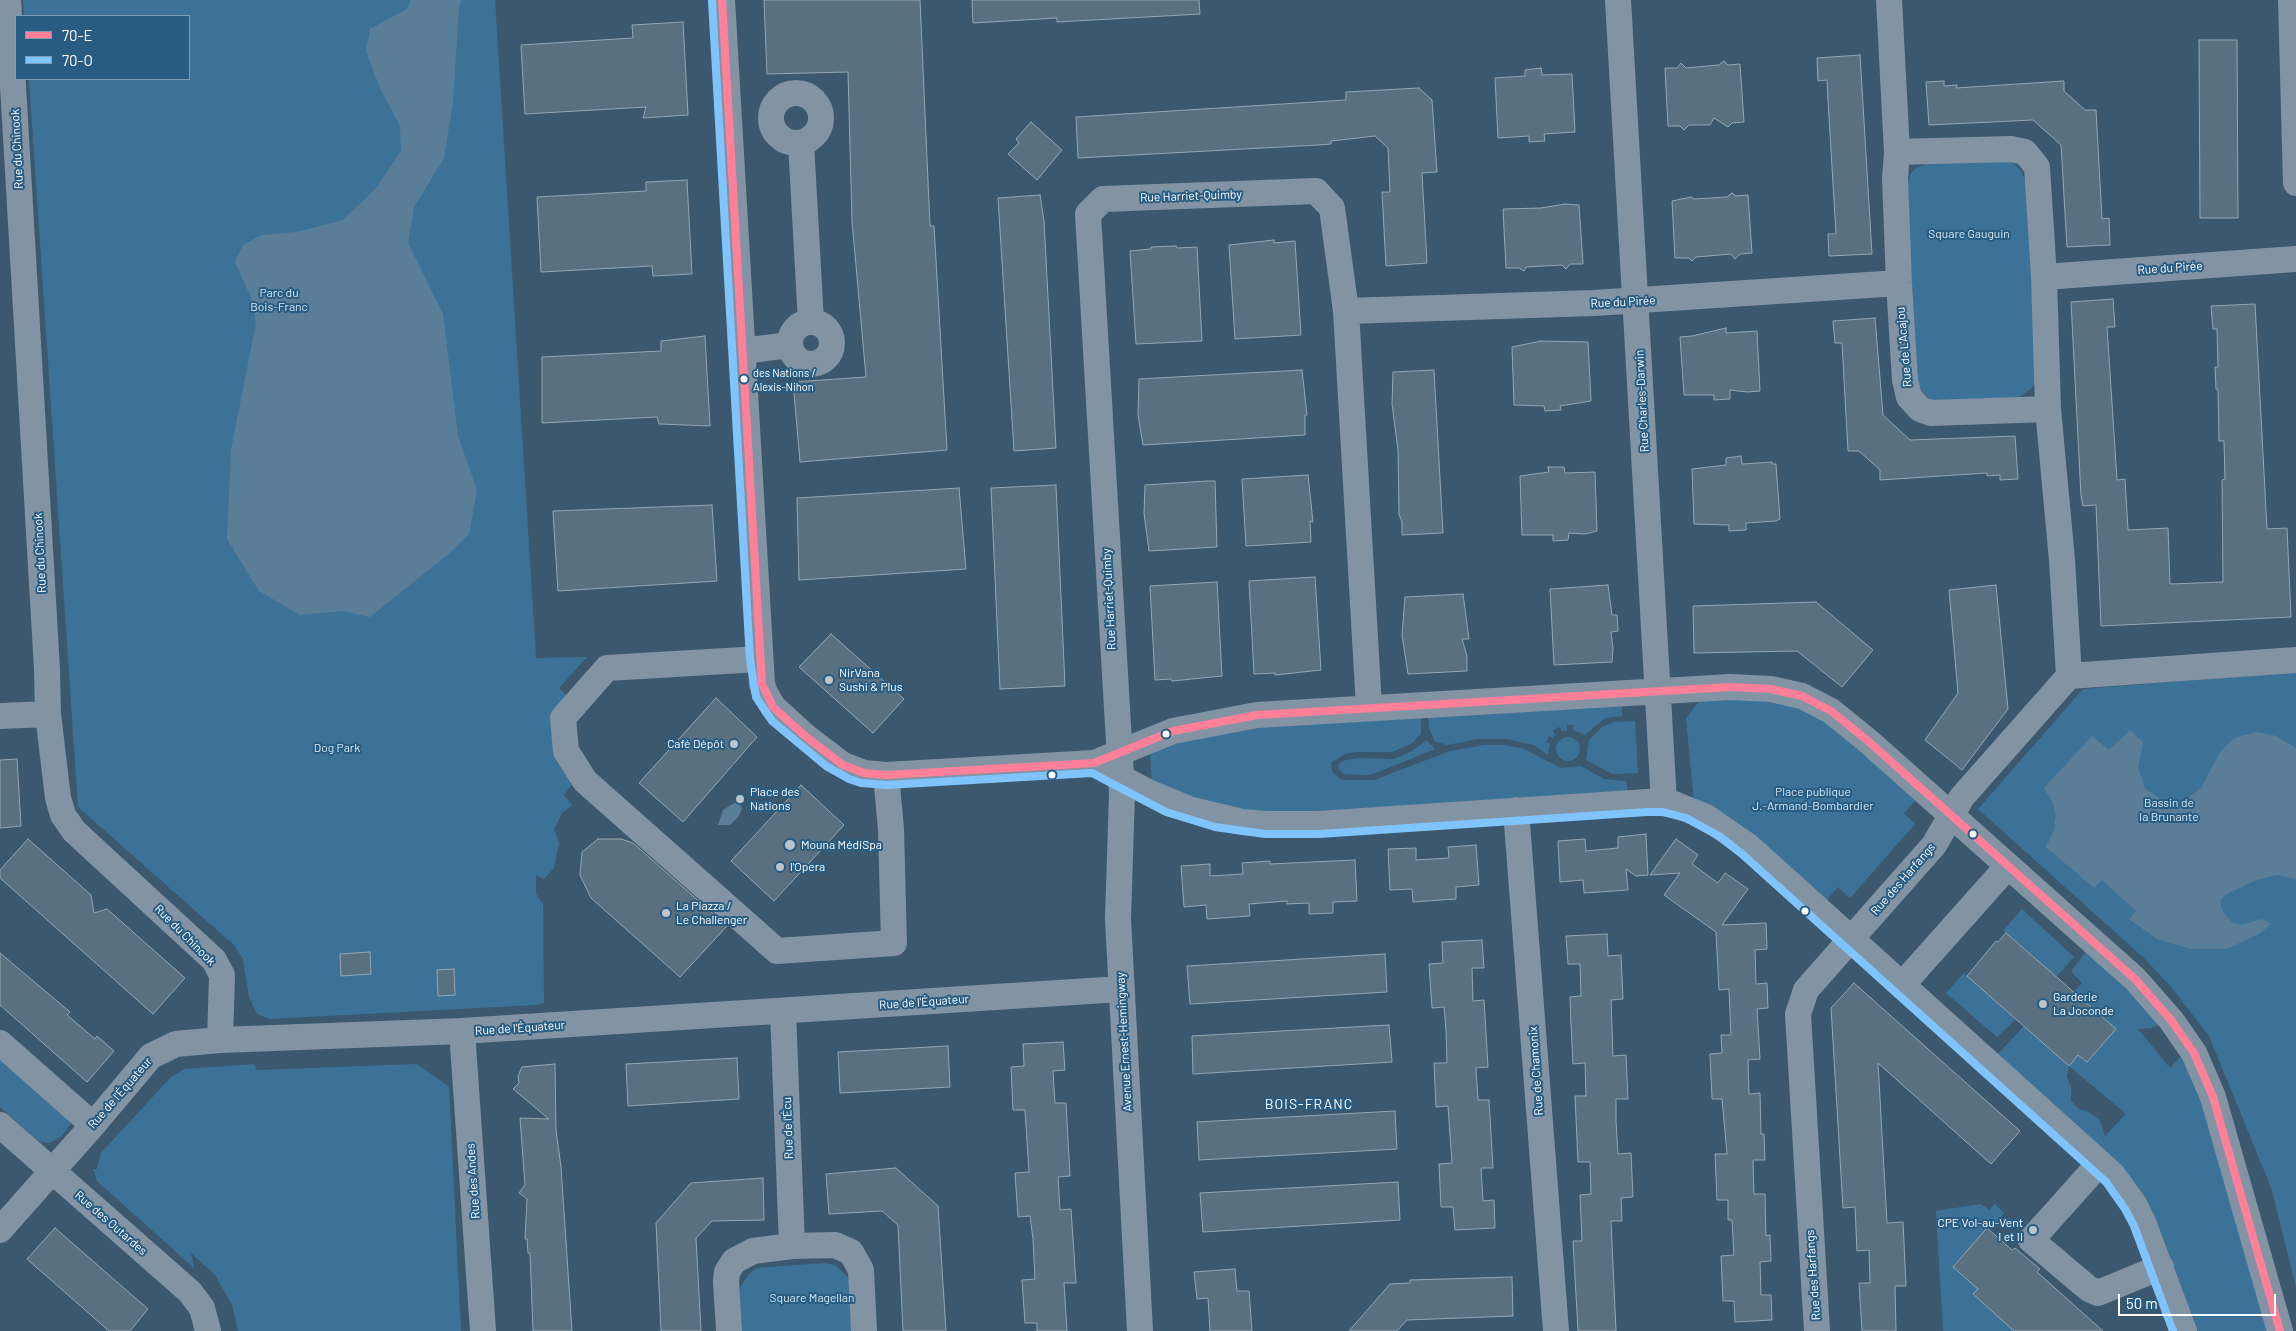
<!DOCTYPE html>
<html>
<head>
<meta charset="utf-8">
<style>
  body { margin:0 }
  #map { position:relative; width:2296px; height:1331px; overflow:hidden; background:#3c586e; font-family:Barlow,sans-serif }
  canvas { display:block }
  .legend { position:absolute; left:15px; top:15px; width:175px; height:65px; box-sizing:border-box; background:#285c82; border:1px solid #7e9db4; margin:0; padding:6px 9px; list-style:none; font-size:15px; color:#fff }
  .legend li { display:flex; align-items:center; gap:10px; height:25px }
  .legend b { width:25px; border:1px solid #7e9db4 }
  .scale { position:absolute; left:2118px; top:1294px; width:158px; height:22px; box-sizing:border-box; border:2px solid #fff; border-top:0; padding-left:6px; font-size:15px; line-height:18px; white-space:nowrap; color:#fff; -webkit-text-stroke:4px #285c82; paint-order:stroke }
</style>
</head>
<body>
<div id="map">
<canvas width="2296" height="1331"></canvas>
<ul class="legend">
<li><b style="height:6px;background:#ff8098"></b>70-E</li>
<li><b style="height:6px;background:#80c4ff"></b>70-O</li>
</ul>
<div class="scale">50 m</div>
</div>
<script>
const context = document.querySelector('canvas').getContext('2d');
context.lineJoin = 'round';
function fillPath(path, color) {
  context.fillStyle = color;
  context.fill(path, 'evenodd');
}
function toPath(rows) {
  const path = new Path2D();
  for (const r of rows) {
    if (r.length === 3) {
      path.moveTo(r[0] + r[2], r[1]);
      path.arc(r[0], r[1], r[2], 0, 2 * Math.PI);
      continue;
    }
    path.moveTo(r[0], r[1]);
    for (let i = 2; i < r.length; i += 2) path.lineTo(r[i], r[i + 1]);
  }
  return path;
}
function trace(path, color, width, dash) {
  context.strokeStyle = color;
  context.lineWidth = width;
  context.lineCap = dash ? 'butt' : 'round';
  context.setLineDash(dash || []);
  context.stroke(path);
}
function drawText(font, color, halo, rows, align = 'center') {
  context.font = font + ' Barlow,sans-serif';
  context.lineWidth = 4;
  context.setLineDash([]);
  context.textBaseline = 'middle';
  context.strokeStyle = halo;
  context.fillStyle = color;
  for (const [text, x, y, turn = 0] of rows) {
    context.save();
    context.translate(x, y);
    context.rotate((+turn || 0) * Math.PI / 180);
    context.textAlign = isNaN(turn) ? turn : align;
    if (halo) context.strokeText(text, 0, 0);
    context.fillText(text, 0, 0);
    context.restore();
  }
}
fillPath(toPath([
  [23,0,495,0,536,658,587,657,559,688,570,699,574,782,564,795,572,805,562,813,554,829,559,843,554,868,544,879,536,875,536,894,543,904,544,1003,535,1005,270,1019,257,1014,249,997,243,959,234,945,78,807,29,79,189,79,189,16,24,16],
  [2009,160,2021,170,2027,186,2036,380,2032,388,2018,398,1934,402,1922,392,1918,384,1906,187,1910,175,1915,169,1928,163],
  [2296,672,2296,1287,2272,1190,2209,1036,2172,988,2144,958,1978,809,2083,689],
  [1752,695,1816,712,1918,798,1904,813,1915,824,1850,898,1838,887,1825,902,1694,801,1686,719,1701,698],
  [1622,704,1622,716,1605,718,1585,735,1573,730,1573,725,1567,725,1567,731,1562,731,1559,727,1553,730,1555,735,1553,738,1549,736,1546,742,1550,743,1548,755,1534,745,1506,739,1479,739,1447,745,1435,741,1429,729,1428,714],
  [1421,715,1421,734,1411,744,1392,752,1356,752,1345,754,1332,762,1331,767,1333,773,1342,780,1374,780,1450,751,1484,745,1504,745,1524,749,1561,768,1581,766,1604,779,1626,781,1628,792,1274,814,1226,808,1152,782,1150,755,1161,747,1239,728],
  [1635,721,1638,773,1612,774,1586,760,1589,740,1602,727,1614,722],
  [1568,749,12],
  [1426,740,1435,749,1376,773,1366,775,1344,774,1339,769,1338,766,1342,761,1357,758,1394,759,1414,750],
  [2022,909,2074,957,2056,977,2003,931],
  [2088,949,2163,1023,2152,1028,2138,1029,2170,1068,2183,1054,2191,1065,2270,1331,2197,1331,2162,1235,2139,1190,1997,1055,2024,1026,2078,1055,2087,1062,2106,1040,2098,1032,2108,1021,2074,992,2082,983,2071,971],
  [2069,1066,2126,1114,2105,1136,2100,1120,2089,1112,2079,1109,2071,1101,2071,1088,2067,1076],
  [1964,973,2016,1019,1997,1037,1946,993],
  [0,1056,69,1114,71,1123,62,1136,50,1143,40,1142,0,1107],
  [255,1064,256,1070,417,1064,449,1087,461,1331,238,1331,232,1305,215,1275,191,1253,194,1268,97,1181,93,1169,97,1169,101,1153,171,1077,185,1069],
  [1981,1204,1989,1210,1995,1204,2004,1213,1990,1230,1987,1228,1953,1267,1978,1289,1973,1295,1998,1316,2021,1331,1943,1331,1936,1211],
  [825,1263,835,1265,849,1278,853,1331,741,1331,739,1289,749,1274,757,1268]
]), '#3d7298');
fillPath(toPath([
  [411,0,462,0,459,6,453,102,444,158,414,207,408,243,443,314,458,436,477,490,469,534,451,552,370,617,342,611,300,615,259,591,227,539,231,450,256,323,252,300,235,262,243,245,262,235,297,232,343,220,377,187,401,151,400,126,380,88,366,51,370,29,407,9],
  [2130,730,2143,742,2138,768,2145,788,2163,801,2178,802,2188,798,2201,788,2220,752,2234,738,2257,732,2276,736,2296,748,2296,879,2277,875,2256,880,2225,895,2221,900,2221,907,2224,914,2233,923,2242,925,2262,919,2271,924,2260,933,2227,949,2191,949,2157,939,2129,919,2136,911,2102,880,2094,888,2046,847,2054,830,2056,815,2053,803,2044,788,2092,736,2109,750],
  [736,802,740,804,742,809,739,816,730,825,718,825,723,810]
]), '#5b7e98');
const building = toPath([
  [764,0,920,0,930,226,934,226,947,450,800,462,793,382,866,377,852,221,848,72,767,74,764,0],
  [972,0,1199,0,1200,14,1057,22,1057,18,973,23,972,0],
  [683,22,688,115,643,118,646,107,525,114,521,45,633,38,632,25,683,22],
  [2199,40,2237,40,2238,218,2200,218,2199,40],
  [1860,55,1872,254,1829,256,1828,234,1836,234,1828,100,1827,80,1818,81,1817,58,1860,55],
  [1724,61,1728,65,1740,64,1744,122,1732,123,1728,127,1714,118,1710,125,1689,125,1684,130,1680,126,1668,126,1665,68,1677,68,1681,63,1686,68,1719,65,1724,61],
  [1541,68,1542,75,1572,74,1575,132,1544,134,1545,141,1529,142,1529,136,1498,138,1495,78,1525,76,1525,70,1541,68],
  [1944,81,1944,86,1957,85,1956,88,2064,81,2064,91,2085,110,2096,110,2102,219,2109,218,2110,245,2067,247,2061,145,2033,120,1929,125,1926,82,1944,81],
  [1419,88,1432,100,1437,172,1422,173,1427,263,1386,266,1382,192,1390,192,1388,148,1375,136,1331,141,1331,144,1318,145,1078,158,1076,117,1346,100,1346,92,1419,88],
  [1031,122,1062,150,1037,180,1008,154,1019,143,1016,139,1031,122],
  [687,180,692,274,653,276,652,266,541,272,537,197,646,191,646,182,687,180],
  [1732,193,1736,196,1748,195,1752,253,1740,254,1735,259,1731,254,1696,257,1692,261,1689,258,1675,258,1672,201,1691,197,1694,199,1727,197,1732,193],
  [1040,195,1044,221,1056,448,1014,451,998,198,1040,195],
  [1565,204,1579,205,1583,264,1570,264,1566,269,1562,265,1526,267,1524,271,1519,268,1506,268,1503,209,1541,208,1565,204],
  [1274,240,1274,243,1295,241,1301,335,1235,339,1229,245,1274,240],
  [1176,246,1177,248,1197,247,1202,341,1136,344,1130,251,1151,249,1151,247,1176,246],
  [2113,299,2115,327,2107,327,2117,480,2125,479,2128,530,2168,528,2170,584,2223,582,2222,480,2225,479,2224,441,2219,441,2218,389,2216,389,2215,367,2218,367,2217,329,2213,329,2211,306,2255,304,2267,529,2287,528,2291,617,2101,626,2096,505,2083,506,2081,496,2071,302,2113,299],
  [1875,318,1883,415,1910,440,2015,436,2018,479,2000,480,2000,475,1987,476,1987,473,1880,480,1880,470,1859,451,1848,451,1842,343,1835,343,1833,321,1875,318],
  [1726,328,1726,333,1757,331,1760,391,1747,392,1730,390,1730,399,1714,400,1714,395,1684,395,1680,337,1692,336,1726,328],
  [705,336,710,426,659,424,657,417,542,423,542,357,661,351,661,341,705,336],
  [1541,341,1588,342,1591,401,1560,406,1561,410,1545,411,1544,406,1514,405,1512,347,1541,341],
  [1302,370,1307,415,1305,415,1305,435,1143,445,1138,415,1139,379,1302,370],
  [1434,370,1443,533,1402,535,1402,522,1399,514,1398,450,1392,404,1393,372,1434,370],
  [1741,456,1742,464,1772,462,1772,464,1776,464,1780,519,1776,521,1746,523,1746,530,1729,531,1729,525,1694,524,1692,469,1726,465,1726,458,1741,456],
  [1548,467,1564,467,1565,473,1595,472,1597,531,1585,534,1569,533,1568,540,1553,541,1553,535,1522,535,1520,476,1549,472,1548,467],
  [1308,475,1313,522,1310,521,1311,542,1246,546,1242,479,1308,475],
  [1207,481,1215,481,1217,547,1149,551,1144,513,1145,485,1207,481],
  [1056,485,1065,686,1000,689,991,488,1056,485],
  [959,488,966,569,799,580,797,498,959,488],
  [712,505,717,581,558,591,553,511,712,505],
  [1315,577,1321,670,1275,675,1275,673,1254,674,1249,581,1315,577],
  [1217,582,1222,676,1172,681,1171,679,1155,680,1150,586,1217,582],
  [1608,585,1612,615,1617,615,1618,631,1611,632,1613,648,1612,662,1554,665,1550,589,1608,585],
  [1996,585,2008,709,1962,770,1925,740,1958,693,1949,590,1996,585],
  [1463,594,1469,639,1462,639,1467,656,1467,671,1408,674,1402,635,1405,597,1463,594],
  [1816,602,1873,650,1842,687,1797,651,1694,653,1693,606,1816,602],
  [831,634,904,699,873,733,799,667,831,634],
  [716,698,757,737,683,822,639,783,716,698],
  [17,759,21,826,0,828,0,760,17,759],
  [801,785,844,825,774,901,731,861,801,785],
  [1646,834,1648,875,1636,876,1626,869,1628,890,1584,893,1583,880,1560,882,1558,841,1585,839,1586,851,1618,848,1618,837,1646,834],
  [28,839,91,895,94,913,107,909,185,978,153,1014,0,878,0,870,28,839],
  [598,839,621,839,633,843,727,926,680,977,591,898,580,875,582,852,598,839],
  [1676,839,1698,855,1692,864,1718,883,1725,873,1748,889,1722,925,1766,923,1767,949,1755,950,1756,984,1767,983,1768,1008,1757,1009,1760,1059,1748,1060,1749,1094,1760,1093,1761,1134,1764,1134,1765,1160,1753,1160,1754,1194,1765,1194,1766,1236,1770,1235,1771,1261,1760,1262,1761,1295,1771,1295,1772,1320,1735,1322,1734,1301,1723,1301,1721,1256,1734,1255,1732,1220,1728,1220,1728,1200,1717,1200,1715,1154,1727,1154,1722,1099,1712,1099,1710,1054,1722,1053,1721,1035,1731,1035,1729,989,1719,990,1716,932,1664,895,1680,873,1650,875,1676,839],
  [1476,845,1479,885,1456,887,1456,899,1413,902,1412,889,1390,890,1388,849,1416,848,1416,860,1449,858,1448,847,1476,845],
  [1355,860,1357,901,1333,902,1333,913,1309,914,1309,903,1287,904,1287,901,1249,904,1250,916,1207,919,1206,905,1184,907,1181,866,1210,864,1210,876,1243,874,1242,863,1270,861,1270,864,1355,860],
  [2006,933,2116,1029,2087,1062,2078,1055,2069,1066,1967,976,1996,941,1998,942,2006,933],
  [1607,934,1608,956,1621,955,1623,999,1611,1000,1613,1056,1626,1055,1628,1099,1616,1099,1616,1122,1618,1154,1631,1153,1633,1197,1621,1198,1622,1221,1611,1221,1616,1331,1578,1331,1573,1241,1582,1241,1580,1195,1591,1194,1590,1162,1578,1162,1575,1096,1586,1096,1585,1063,1573,1064,1571,1025,1570,997,1581,996,1580,964,1568,964,1566,936,1607,934],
  [1482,940,1484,968,1472,968,1473,1001,1484,1000,1488,1067,1476,1068,1478,1100,1489,1100,1493,1168,1481,1168,1483,1201,1494,1200,1495,1228,1455,1230,1453,1207,1441,1207,1439,1164,1452,1163,1448,1106,1436,1107,1434,1063,1447,1063,1446,1030,1444,1007,1432,1008,1429,964,1443,963,1442,942,1482,940],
  [370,952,371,974,341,976,340,954,370,952],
  [0,953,70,1012,67,1015,95,1039,97,1036,114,1051,87,1082,0,1005,0,953],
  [1385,954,1387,992,1190,1004,1187,966,1385,954],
  [454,969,455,995,438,996,437,970,454,969],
  [1854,983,2020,1131,1991,1164,1878,1063,1887,1223,1903,1222,1906,1286,1895,1286,1896,1331,1862,1331,1859,1283,1870,1283,1869,1250,1857,1251,1855,1207,1843,1208,1831,1008,1854,983],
  [1389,1025,1392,1062,1193,1074,1192,1036,1389,1025],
  [1063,1042,1065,1070,1053,1071,1055,1103,1066,1103,1070,1176,1058,1177,1060,1210,1071,1209,1076,1283,1064,1283,1067,1331,1037,1331,1037,1323,1025,1323,1022,1280,1035,1279,1033,1239,1030,1216,1018,1217,1015,1173,1029,1172,1025,1110,1013,1110,1011,1067,1024,1066,1023,1044,1063,1042],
  [948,1046,950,1087,840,1093,838,1052,948,1046],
  [737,1058,739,1099,628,1106,626,1064,737,1058],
  [555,1064,556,1130,561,1167,572,1331,533,1331,530,1253,528,1253,527,1239,525,1239,527,1199,519,1193,525,1185,520,1118,549,1119,513,1089,519,1083,518,1076,522,1067,555,1064],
  [1395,1111,1397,1149,1199,1160,1197,1122,1395,1111],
  [896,1168,938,1206,946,1331,903,1331,898,1225,882,1211,829,1214,826,1174,896,1168],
  [763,1178,764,1220,712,1221,696,1238,701,1331,661,1331,656,1223,691,1183,763,1178],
  [1398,1182,1400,1220,1203,1232,1200,1193,1398,1182],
  [55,1228,148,1309,130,1331,109,1331,27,1259,55,1228],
  [1987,1228,2012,1250,2015,1248,2040,1269,2037,1272,2103,1331,2014,1331,1973,1294,1978,1289,1953,1267,1987,1228],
  [1235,1269,1237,1291,1249,1291,1252,1331,1210,1331,1208,1298,1197,1299,1194,1272,1235,1269],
  [1512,1277,1513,1316,1407,1320,1397,1331,1349,1331,1390,1284,1410,1283,1410,1280,1512,1277]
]);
fillPath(building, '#597081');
trace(building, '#96a6b2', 1);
trace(toPath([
  [8,0,47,669,48,714,58,798,63,815,74,831,214,960,222,975,220,1040],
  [722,0,762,684,765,693,773,707,805,736,843,765,864,773,886,775,1094,763,1173,731,1257,715,1730,687,1771,689,1802,696,1831,711,1868,741,2135,979,2171,1020,2194,1053,2213,1097,2280,1331],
  [1618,0,1664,802],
  [1889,0,1897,152,1895,179,1899,283,1905,380,1909,397,1920,409,1931,413,2048,409],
  [2291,0,2296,183],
  [796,118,25],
  [801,143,811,322],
  [1897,152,2011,149,2025,152,2037,167,2044,277,2048,409,2062,560,2069,676],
  [2044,277,2296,259],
  [1346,311,1594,303,1899,283],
  [811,343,21],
  [742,351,790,345],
  [760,659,607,668,563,718,566,751,585,781,777,951,894,943,891,829,886,775],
  [0,716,48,714],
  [1108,771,1150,793,1192,810,1242,822,1266,824,1318,824,1647,802,1674,804,1706,817,1748,846,2113,1175,2134,1204,2143,1222,2184,1331],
  [1516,810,1556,1331],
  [1902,985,2008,866],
  [783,1011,792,1246],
  [462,1031,483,1331],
  [0,1043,93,1125],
  [0,1125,190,1292,202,1308,208,1331],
  [2100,1163,2031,1240,2089,1289,2098,1293,2161,1267],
  [0,1230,93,1125,151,1056,176,1044,220,1040,462,1031,1121,989],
  [729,1331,726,1281,727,1272,734,1261,753,1251,792,1246,835,1245,851,1252,861,1270,864,1331],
  [1140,1331,1118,919,1122,793,1088,214,1103,199,1316,191,1332,208,1346,311,1369,707],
  [1817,1331,1798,1014,1806,990,1934,845,1962,797,2069,676,2296,660]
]), '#8294a4', 26);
trace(toPath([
  [722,0,762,684,773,707,805,736,843,765,864,773,886,775,1094,763,1173,731,1257,715,1730,687,1771,689,1802,696,1831,711,1868,741,2135,979,2171,1020,2194,1053,2213,1097,2280,1331]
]), '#ff8098', 8);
trace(toPath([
  [712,1,750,660,756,697,772,721,826,766,849,779,861,783,887,785,1092,773,1166,812,1215,827,1265,834,1319,834,1647,812,1663,812,1686,818,1719,836,1742,854,2106,1182,2125,1209,2134,1226,2173,1331]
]), '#80c4ff', 8);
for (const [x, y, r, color] of [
  [744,379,4.5,"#fff"],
  [829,680,5,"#bbc5cc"],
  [1166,734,4.5,"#fff"],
  [734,744,5,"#bbc5cc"],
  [1052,775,4.5,"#fff"],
  [740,799,5,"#bbc5cc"],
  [1973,834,4.5,"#fff"],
  [790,845,6,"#bbc5cc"],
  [780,867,5,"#bbc5cc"],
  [1805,911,4.5,"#fff"],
  [666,913,5,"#bbc5cc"],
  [2043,1004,5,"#bbc5cc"],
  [2033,1230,5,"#bbc5cc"]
]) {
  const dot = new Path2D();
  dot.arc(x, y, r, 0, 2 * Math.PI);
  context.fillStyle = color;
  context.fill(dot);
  trace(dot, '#285c82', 2);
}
drawText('11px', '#fff', '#285c82', [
  ["des Nations /",753,373],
  ["Alexis-Nihon",753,387]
], 'left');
drawText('12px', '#fff', '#285c82', [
  ["Rue du Chinook",17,149,-93],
  ["Rue Harriet-Quimby",1191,196,-2],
  ["Rue du Pirée",2170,268,-4],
  ["Rue du Pirée",1623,302,-3],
  ["Rue de L'Acajou",1904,347,-95],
  ["Rue Charles-Darwin",1642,401,-93],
  ["Rue du Chinook",40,553,-93],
  ["Rue Harriet-Quimby",1109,599,-93],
  ["Rue des Harfangs",1903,879,-49],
  ["Rue du Chinook",185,935,45],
  ["Rue de l'Équateur",924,1002,-4],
  ["Rue de l'Équateur",520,1028,-4],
  ["Avenue Ernest-Hemingway",1124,1042,-93],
  ["Rue de Chamonix",1536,1071,-94],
  ["Rue de l'Équateur",120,1093,-49],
  ["Rue de l'Écu",788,1128,-92],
  ["Rue des Andes",473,1181,-94],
  ["Rue des Outardes",111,1223,41],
  ["Rue des Harfangs",1813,1275,-94]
]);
drawText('12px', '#d4e8f5', '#285c82', [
  ["Square Gauguin",1969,234],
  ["Parc du",279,293],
  ["Bois-Franc",279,307],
  ["Dog Park",337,748],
  ["Place publique",1813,792],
  ["J.-Armand-Bombardier",1813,806],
  ["Bassin de",2169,803],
  ["la Brunante",2169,817],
  ["Square Magellan",812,1298]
]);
drawText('12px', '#fff', '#285c82', [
  ["NirVana",839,673],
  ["Sushi & Plus",839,687],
  ["Café Dépôt",724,744,"right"],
  ["Place des",750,792],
  ["Nations",750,806],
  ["Mouna MédiSpa",801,845],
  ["l'Opera",790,867],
  ["La Piazza /",676,906],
  ["Le Challenger",676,920],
  ["Garderie",2053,997],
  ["La Joconde",2053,1011],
  ["CPE Vol-au-Vent",2023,1223,"right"],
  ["I et II",2023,1237,"right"]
], 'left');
context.letterSpacing = '1px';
drawText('14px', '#fff', '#285c82', [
  ["BOIS-FRANC",1309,1104]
]);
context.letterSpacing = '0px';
</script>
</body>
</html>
